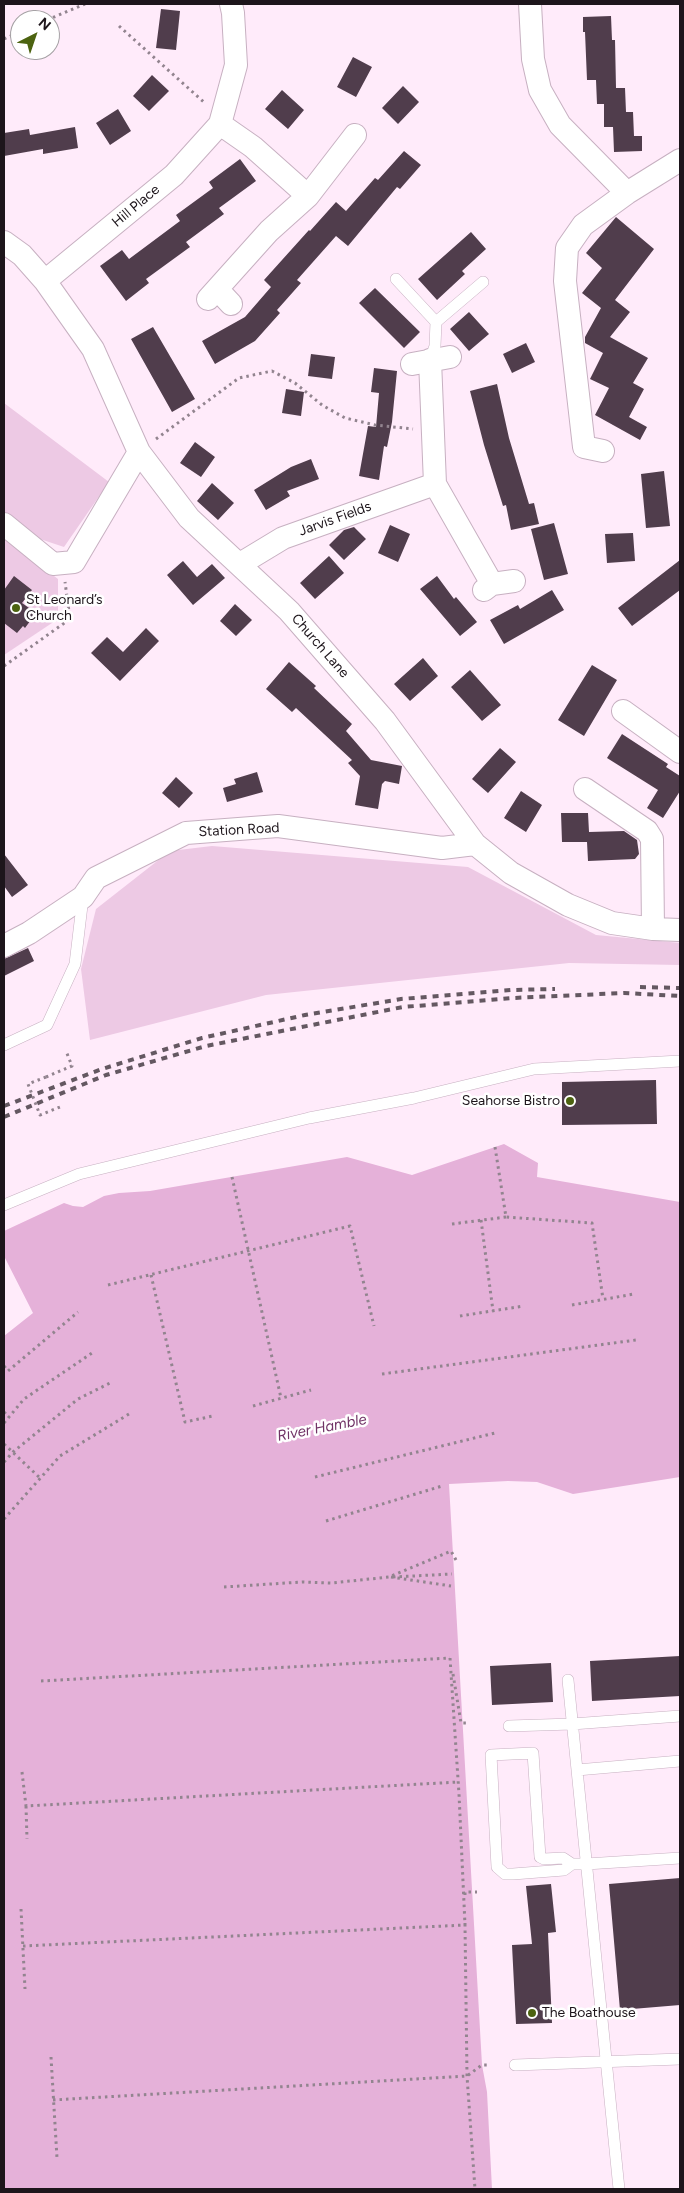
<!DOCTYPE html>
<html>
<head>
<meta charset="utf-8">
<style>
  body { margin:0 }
  #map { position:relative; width:684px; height:2193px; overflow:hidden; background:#ffebfa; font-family:Figtree,sans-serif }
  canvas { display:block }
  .frame { position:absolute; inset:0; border:5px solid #1d151b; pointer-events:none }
  .north { position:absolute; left:10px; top:10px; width:50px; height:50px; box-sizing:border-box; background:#fff; border:1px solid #a5a1a4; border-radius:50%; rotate:41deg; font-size:14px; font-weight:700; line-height:20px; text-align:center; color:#1d151b }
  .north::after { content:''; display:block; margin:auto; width:18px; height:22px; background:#4c6310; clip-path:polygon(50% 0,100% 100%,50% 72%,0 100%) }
</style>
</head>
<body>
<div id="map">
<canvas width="684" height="2193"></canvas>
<div class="frame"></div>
<div class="north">N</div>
</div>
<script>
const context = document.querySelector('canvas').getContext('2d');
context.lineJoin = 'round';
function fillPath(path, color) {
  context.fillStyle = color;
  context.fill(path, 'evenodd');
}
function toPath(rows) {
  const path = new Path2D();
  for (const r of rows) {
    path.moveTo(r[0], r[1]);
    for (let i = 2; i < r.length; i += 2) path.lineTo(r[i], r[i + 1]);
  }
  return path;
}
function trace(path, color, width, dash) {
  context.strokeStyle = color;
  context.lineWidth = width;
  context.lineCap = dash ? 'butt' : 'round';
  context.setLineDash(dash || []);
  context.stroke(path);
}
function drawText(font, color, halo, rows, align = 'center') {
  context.font = font + ' Figtree,sans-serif';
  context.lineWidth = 5;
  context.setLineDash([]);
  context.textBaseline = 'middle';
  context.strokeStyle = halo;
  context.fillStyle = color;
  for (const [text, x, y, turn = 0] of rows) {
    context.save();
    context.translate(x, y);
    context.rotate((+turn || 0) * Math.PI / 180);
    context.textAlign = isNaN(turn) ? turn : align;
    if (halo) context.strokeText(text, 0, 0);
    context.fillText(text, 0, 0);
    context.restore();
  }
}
fillPath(toPath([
  [4,403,109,482,64,547,34,537,4,515],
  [4,538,58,579,58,619,4,655],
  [212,846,468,867,596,935,680,943,680,965,569,963,266,995,90,1040,81,969,96,909,170,851]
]), '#edc9e4');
fillPath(toPath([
  [504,1144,538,1163,537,1177,680,1202,680,1477,573,1494,537,1482,508,1481,449,1484,482,2065,487,2092,492,2189,4,2189,4,1336,33,1313,5,1258,4,1231,64,1203,73,1206,83,1207,104,1196,119,1193,150,1191,347,1157,412,1175]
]), '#e5b1d9');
fillPath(toPath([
  [161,9,180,11,176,50,156,48],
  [611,16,612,40,615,40,616,88,625,88,626,112,633,112,634,136,642,136,642,151,614,152,613,127,604,127,604,104,597,104,596,80,587,80,585,32,583,32,583,17],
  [353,57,372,67,356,97,337,87],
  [152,75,169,91,149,111,133,96],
  [403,86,419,102,398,124,382,108],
  [282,90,304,110,288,129,265,109],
  [118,109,131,131,110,145,96,123],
  [75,127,78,148,43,154,43,149,4,156,4,133,29,129,30,135],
  [404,151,421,165,400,189,397,187,348,246,336,236,297,280,301,283,277,310,280,313,255,341,215,364,202,341,245,317,271,287,264,280,309,230,310,231,336,202,346,211,375,178,378,180],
  [240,159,256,181,219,208,224,214,186,242,190,247,146,279,149,283,126,301,100,266,122,250,129,259,180,221,176,215,213,188,209,182],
  [616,217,654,249,615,300,630,312,610,337,648,358,633,383,644,389,629,417,647,427,640,440,595,415,609,388,590,379,603,353,585,343,585,337,601,308,582,293,602,268,586,253],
  [471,232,486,249,462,271,465,274,437,300,418,279],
  [375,288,420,332,404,348,359,303],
  [469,312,489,334,469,351,450,329],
  [153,327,195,399,172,412,131,339],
  [526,343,535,362,512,373,503,354],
  [311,354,335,357,332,379,308,376],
  [374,368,397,371,392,422,387,447,384,446,379,480,359,476,368,426,376,427,379,393,371,392],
  [497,384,509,438,529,504,534,503,539,524,511,530,506,505,503,506,484,445,470,391],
  [286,389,304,392,301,416,282,413],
  [195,442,215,457,201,477,180,463],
  [311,459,319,479,287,491,290,496,266,510,254,490,291,467],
  [664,471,670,526,646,528,641,474],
  [212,483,234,503,218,520,197,501],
  [554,523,568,574,544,580,531,529],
  [390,525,410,534,398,562,378,553],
  [354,527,366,539,344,560,329,545,344,530],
  [633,533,635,561,607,563,605,534],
  [329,556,344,573,315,599,300,583],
  [680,560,680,590,632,626,618,608],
  [183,561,197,577,212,564,225,578,193,605,167,575],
  [14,576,32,590,22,603,36,613,25,628,23,626,17,633,4,623,4,590],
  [437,576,454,599,456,597,477,622,460,636,420,589],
  [552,590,564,610,504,644,490,620,518,605,520,609],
  [235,604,252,620,236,636,220,621],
  [146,628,159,641,120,681,91,653,107,637,123,652],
  [423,658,438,676,410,701,394,684],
  [289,662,316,686,314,688,352,724,346,731,371,760,402,766,399,784,385,781,382,784,378,809,355,805,360,776,348,763,352,760,296,708,292,712,266,689],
  [592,665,617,680,584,736,558,720],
  [470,670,501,705,482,721,451,687],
  [622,734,668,764,666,767,680,776,680,791,663,818,647,808,658,790,607,758],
  [500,748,516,762,488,793,472,779],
  [257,772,263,792,227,802,223,788,236,784,234,779],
  [176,777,193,793,179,808,162,793],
  [521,791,542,805,526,832,504,818],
  [561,813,588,813,589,832,624,831,637,840,639,854,635,859,588,861,587,842,562,842],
  [4,854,28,885,12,897,4,886],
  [28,948,34,961,4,976,4,959],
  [656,1080,657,1124,562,1125,562,1082],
  [680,1656,680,1696,592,1701,590,1661],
  [551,1663,553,1702,492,1705,490,1666],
  [680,1878,680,2005,620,2010,609,1884],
  [551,1884,556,1932,548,1933,552,2023,516,2024,512,1945,532,1944,526,1886]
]), '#503d4c');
const lane = toPath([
  [396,279,436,322,435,346,430,360],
  [436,322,483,282],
  [4,1045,47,1025,75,964,83,897],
  [4,1205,79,1174,309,1118,414,1098,534,1069,680,1061],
  [568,1680,619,2189],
  [509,1726,572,1724,680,1716],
  [577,1770,680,1761],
  [572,1864,564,1870,513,1874,505,1874,497,1867,491,1755,533,1753,540,1857,544,1859,563,1858,572,1864,586,1864,680,1858],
  [515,2065,680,2059]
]);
const street = toPath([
  [530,4,533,59,540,90,560,125,627,193],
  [220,124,253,147,308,196],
  [4,242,22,255,45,281,93,349,139,452,189,518,289,611,385,721,475,844,511,873,568,905,612,923,653,929,680,930],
  [45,281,174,175,220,124,236,65,233,13,231,4],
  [217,289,231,304],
  [208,299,269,231,308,196,355,135],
  [430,360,435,484,492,584],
  [412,364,450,357],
  [603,451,584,447,565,281,567,248,583,225,627,193,680,160],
  [4,524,53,564,74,562,139,452],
  [240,564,283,538,435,484],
  [484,590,492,584,514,581],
  [623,711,680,752],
  [585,789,647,831,652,839,653,929],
  [4,946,29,933,83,897,96,878,186,833,278,826,442,848,475,844]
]);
trace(lane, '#c7b0c1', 12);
trace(street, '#c7b0c1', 24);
trace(toPath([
  [47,20,85,4],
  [119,26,206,104],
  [4,39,20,32],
  [156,439,239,378,272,371,295,383,322,405,345,418,375,425,413,429],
  [4,666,70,619,65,582],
  [46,1077,72,1066,66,1051],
  [495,1147,506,1217,592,1223,603,1299],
  [232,1177,281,1398],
  [481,1220,493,1311],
  [452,1224,506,1217],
  [151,1275,185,1422,213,1416],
  [108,1285,350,1226,374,1326],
  [572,1305,634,1294],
  [460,1316,524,1306],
  [4,1366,8,1371,78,1312],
  [382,1374,636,1340],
  [253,1406,311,1390],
  [4,1412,9,1417],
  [4,1423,24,1399,95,1351],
  [4,1444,40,1478],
  [4,1462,13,1452,78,1399,110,1383],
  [315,1477,495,1433],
  [4,1519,60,1456,129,1414],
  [326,1521,442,1486],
  [391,1577,451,1586],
  [393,1577,452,1574],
  [224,1587,302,1582,331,1583,389,1577,451,1551,456,1560],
  [450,1658,459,1794,465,1925,467,2076,475,2189],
  [453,1674,461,1723,467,1723],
  [41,1681,450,1658],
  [22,1772,26,1806,458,1782],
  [26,1806,27,1839],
  [465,1895,465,1892,477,1892],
  [21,1909,25,1989],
  [23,1946,465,1925,465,1923],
  [51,2057,57,2158],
  [53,2100,467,2076,482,2065,488,2065]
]), '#92848f', 3, [2.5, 4]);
trace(lane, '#fff', 11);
trace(street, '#fff', 22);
trace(toPath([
  [640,987,680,988],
  [4,1106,102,1069,202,1038,305,1015,401,999,511,990,555,989],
  [4,1117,106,1075,206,1046,403,1007,513,998,624,993,680,996]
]), '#645861', 4, [6, 6]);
trace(toPath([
  [46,1077,28,1084,40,1115,60,1107]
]), '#92848f', 3, [2.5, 4]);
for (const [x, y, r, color] of [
  [16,608,5,"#4c6310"],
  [570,1101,5,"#4c6310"],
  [532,2013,5,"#4c6310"]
]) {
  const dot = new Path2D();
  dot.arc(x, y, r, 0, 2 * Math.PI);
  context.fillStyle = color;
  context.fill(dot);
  trace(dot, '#fff', 2);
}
drawText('14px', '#1d151b', '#fff', [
  ["Hill Place",136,206,-40],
  ["Jarvis Fields",335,519,-20],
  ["Church Lane",320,646,49],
  ["Station Road",239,830,-3]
]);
drawText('14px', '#1d151b', '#fff', [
  ["St Leonard’s",26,600],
  ["Church",26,616],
  ["Seahorse Bistro",560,1101,"right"],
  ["The Boathouse",542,2013]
], 'left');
drawText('italic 15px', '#713366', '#fff', [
  ["River Hamble",322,1428,-11]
]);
</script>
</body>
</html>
